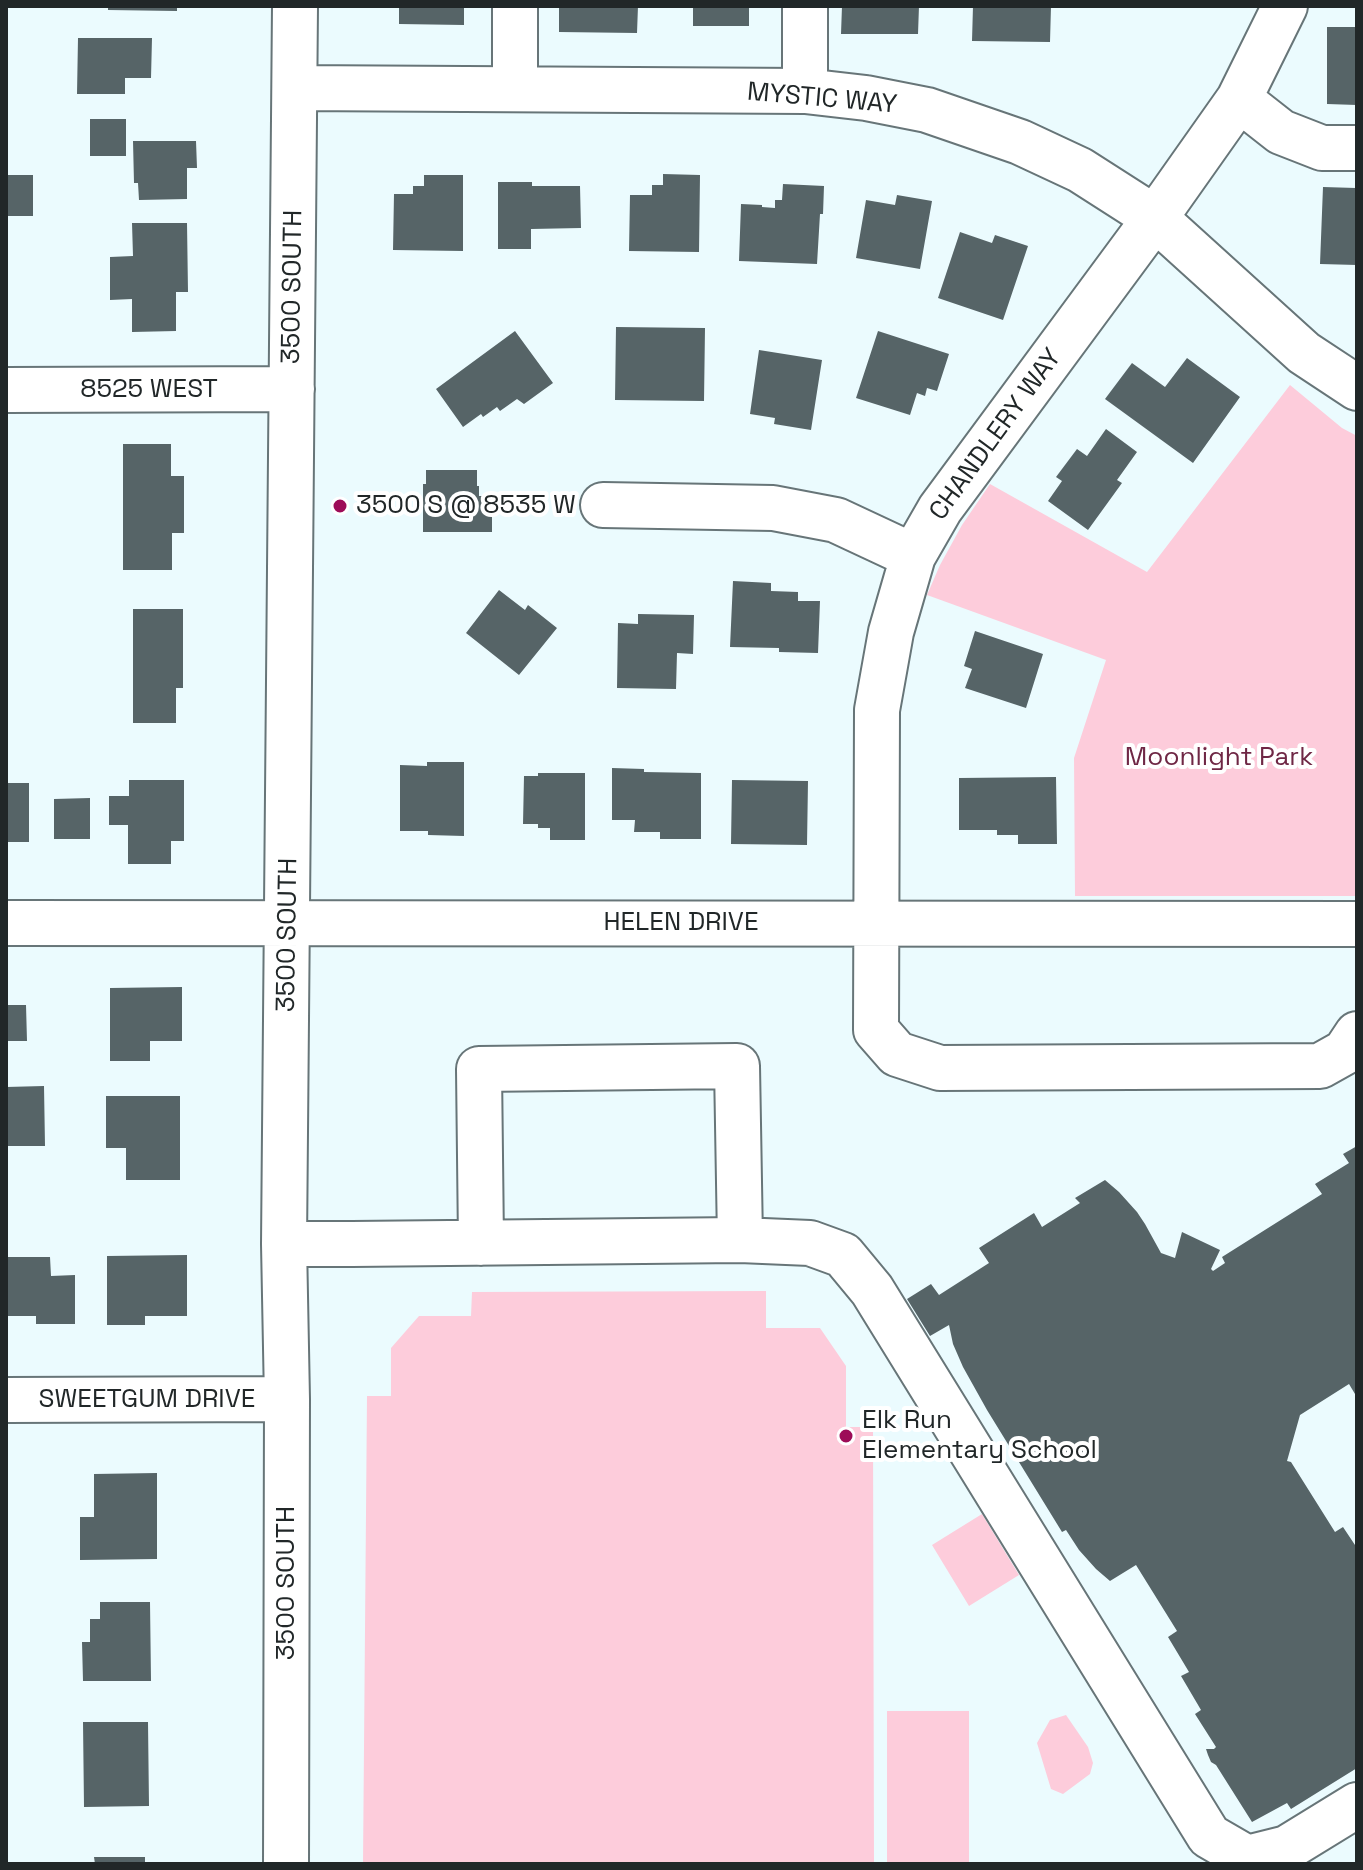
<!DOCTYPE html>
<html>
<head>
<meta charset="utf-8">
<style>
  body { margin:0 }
  #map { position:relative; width:1363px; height:1870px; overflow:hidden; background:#ebfbfe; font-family:"Space Grotesk",sans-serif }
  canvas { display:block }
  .frame { position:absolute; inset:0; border:8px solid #212728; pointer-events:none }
</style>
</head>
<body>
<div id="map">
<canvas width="1363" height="1870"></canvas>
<div class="frame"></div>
</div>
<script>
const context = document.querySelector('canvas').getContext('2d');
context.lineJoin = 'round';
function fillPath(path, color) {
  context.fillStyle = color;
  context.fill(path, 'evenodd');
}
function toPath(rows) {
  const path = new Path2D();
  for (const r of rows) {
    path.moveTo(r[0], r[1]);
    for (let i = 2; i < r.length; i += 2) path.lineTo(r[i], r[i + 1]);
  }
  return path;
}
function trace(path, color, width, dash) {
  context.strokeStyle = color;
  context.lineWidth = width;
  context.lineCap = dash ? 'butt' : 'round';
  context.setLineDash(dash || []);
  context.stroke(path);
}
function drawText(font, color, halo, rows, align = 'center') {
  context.font = font + ' "Space Grotesk",sans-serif';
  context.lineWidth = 8;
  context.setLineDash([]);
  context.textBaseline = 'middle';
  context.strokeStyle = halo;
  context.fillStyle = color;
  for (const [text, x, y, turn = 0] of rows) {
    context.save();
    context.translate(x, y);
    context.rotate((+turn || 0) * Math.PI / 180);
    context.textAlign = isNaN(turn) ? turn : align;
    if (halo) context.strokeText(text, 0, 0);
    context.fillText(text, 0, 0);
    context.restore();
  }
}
fillPath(toPath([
  [1290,385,1342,428,1357,436,1357,896,1075,896,1074,758,1106,660,927,595,940,565,962,525,990,484,1147,572],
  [766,1291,766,1328,820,1328,846,1366,846,1427,873,1427,874,1864,363,1864,367,1396,391,1396,391,1348,419,1316,471,1316,472,1292],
  [982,1514,1019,1575,969,1606,932,1545],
  [887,1711,969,1711,969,1864,887,1864],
  [1066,1715,1088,1747,1093,1763,1090,1774,1063,1794,1051,1789,1037,1743,1050,1720]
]), '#fdccdb');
fillPath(toPath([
  [108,6,177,6,177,11,108,10],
  [399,6,464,6,464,25,399,24],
  [559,6,638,6,637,33,559,32],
  [693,6,749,6,749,26,693,26],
  [842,6,919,6,918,34,841,34],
  [973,6,1051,6,1050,42,972,41],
  [1327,27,1357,27,1357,105,1327,104],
  [78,38,152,38,151,78,125,78,125,94,77,94],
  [90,119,126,119,126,156,90,156],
  [133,141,196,141,197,168,187,168,187,199,139,200,138,183,134,183],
  [663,174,700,175,699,252,629,251,630,195,652,195,652,185,663,185],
  [6,175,33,175,33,216,6,216],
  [424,175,463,175,463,251,393,250,394,194,413,194,413,186,424,186],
  [498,182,532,182,532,186,580,186,581,228,531,229,531,249,498,249],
  [783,184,824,186,823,214,820,214,817,264,739,261,741,204,762,205,762,207,775,208,775,200,782,200],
  [1323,187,1356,188,1357,191,1357,265,1320,264],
  [897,195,932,201,920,269,856,258,866,200,895,205],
  [132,223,187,223,188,292,176,292,176,331,132,332,132,299,110,300,110,257,133,256],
  [960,232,992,243,995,235,1028,246,1003,320,938,298],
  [616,327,705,328,704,401,615,400],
  [515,331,553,383,524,404,517,399,500,411,497,407,483,417,481,414,463,427,436,389],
  [878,331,949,354,937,391,927,388,925,396,917,393,910,415,856,398],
  [759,350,822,360,811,430,774,424,775,418,750,414],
  [1187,358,1240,397,1193,463,1105,399,1132,363,1165,387],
  [1106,429,1137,452,1117,480,1122,483,1088,530,1048,501,1062,481,1056,477,1077,449,1087,456],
  [123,444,171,444,171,476,184,476,184,533,172,533,172,570,123,570],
  [426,470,477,470,477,486,479,486,479,496,492,496,492,532,423,532,423,484,426,484],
  [733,581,771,583,771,591,798,592,798,601,820,601,818,653,779,652,779,648,730,647],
  [499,590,525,610,528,605,557,628,519,675,466,633],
  [133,609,183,609,183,688,176,688,176,723,133,723],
  [638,614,694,615,693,654,677,653,676,689,617,688,618,623,638,624],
  [975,631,1043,654,1026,708,965,688,972,669,964,666],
  [427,762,464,762,464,836,428,835,428,831,400,831,400,765,427,766],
  [612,768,644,769,644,772,701,773,701,839,660,839,660,832,634,832,635,820,612,820],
  [538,773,585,773,585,840,550,840,550,828,538,828,538,824,523,824,524,776,538,776],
  [1056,777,1057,844,1018,844,1018,835,997,835,997,830,959,830,959,778],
  [129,780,184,780,184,841,171,841,171,864,128,864,128,825,109,825,109,796,129,796],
  [732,780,808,781,807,845,731,844],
  [6,783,29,783,29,842,6,842],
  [90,798,90,839,54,839,54,799],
  [182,987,182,1041,150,1041,150,1061,110,1061,110,988],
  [6,1005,26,1005,27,1041,6,1041],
  [44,1086,45,1146,6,1146,6,1087],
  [106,1096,180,1096,180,1180,126,1180,126,1148,106,1148],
  [1357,1146,1357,1393,1355,1394,1349,1384,1300,1415,1287,1461,1291,1462,1335,1532,1343,1527,1357,1548,1357,1768,1291,1809,1287,1803,1252,1822,1216,1765,1211,1762,1208,1755,1206,1749,1214,1749,1216,1747,1195,1714,1201,1710,1181,1676,1189,1672,1168,1637,1177,1631,1136,1565,1110,1581,1096,1569,1079,1550,1066,1530,1062,1532,987,1410,963,1367,953,1344,949,1325,930,1336,907,1299,931,1284,939,1295,989,1263,979,1248,1034,1213,1042,1227,1080,1203,1075,1198,1105,1180,1119,1192,1137,1212,1145,1224,1161,1253,1175,1258,1182,1232,1220,1250,1211,1269,1213,1271,1225,1263,1222,1257,1322,1194,1315,1184,1349,1163,1343,1154],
  [187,1255,187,1316,145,1316,145,1325,107,1325,107,1256],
  [6,1257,50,1257,51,1276,75,1275,75,1324,36,1324,36,1316,6,1316],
  [157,1473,157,1559,80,1560,80,1517,94,1517,94,1474],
  [100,1602,150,1602,151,1681,83,1681,82,1642,90,1642,90,1619,100,1619],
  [83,1722,148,1722,149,1806,84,1807],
  [94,1857,145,1857,145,1864,95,1864]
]), '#566467');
const minor = toPath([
  [805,6,805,91],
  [1285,6,1239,99,1155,218,940,509,913,556,891,632,877,710,876,1030,897,1054,940,1068,1320,1066,1345,1052,1357,1034],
  [295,88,805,91,866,98,927,110,1020,142,1080,170,1155,218,1304,353,1357,388],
  [515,89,515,6],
  [1239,99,1281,132,1322,148,1357,148],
  [6,390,292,389],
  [603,505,773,508,836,520,913,556],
  [6,923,1357,924],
  [740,1240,810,1243,843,1255,872,1290,1209,1836,1247,1858,1287,1848,1357,1805],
  [284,1244,352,1244,740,1240,737,1066,479,1069,481,1243],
  [6,1400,287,1399],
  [286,1864,287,1399,284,1244,295,6]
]);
trace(minor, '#677578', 48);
trace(minor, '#fff', 44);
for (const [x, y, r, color] of [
  [340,506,8,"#9d0c58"],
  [846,1436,8,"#9d0c58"]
]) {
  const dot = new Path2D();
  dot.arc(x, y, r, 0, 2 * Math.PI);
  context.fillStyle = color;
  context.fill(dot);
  trace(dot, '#fff', 3);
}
drawText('26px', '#212728', '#fff', [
  ["MYSTIC WAY",822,99,5],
  ["3500 SOUTH",293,287,-89],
  ["8525 WEST",149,390],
  ["CHANDLERY WAY",996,435,-54],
  ["HELEN DRIVE",681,923],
  ["3500 SOUTH",288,935,-89],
  ["SWEETGUM DRIVE",147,1400],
  ["3500 SOUTH",287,1583,-90]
]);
drawText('26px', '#212728', '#fff', [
  ["3500 S @ 8535 W",356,506],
  ["Elk Run",862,1421],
  ["Elementary School",862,1451]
], 'left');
drawText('26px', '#6f2745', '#fff', [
  ["Moonlight Park",1219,758]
]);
</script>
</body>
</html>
